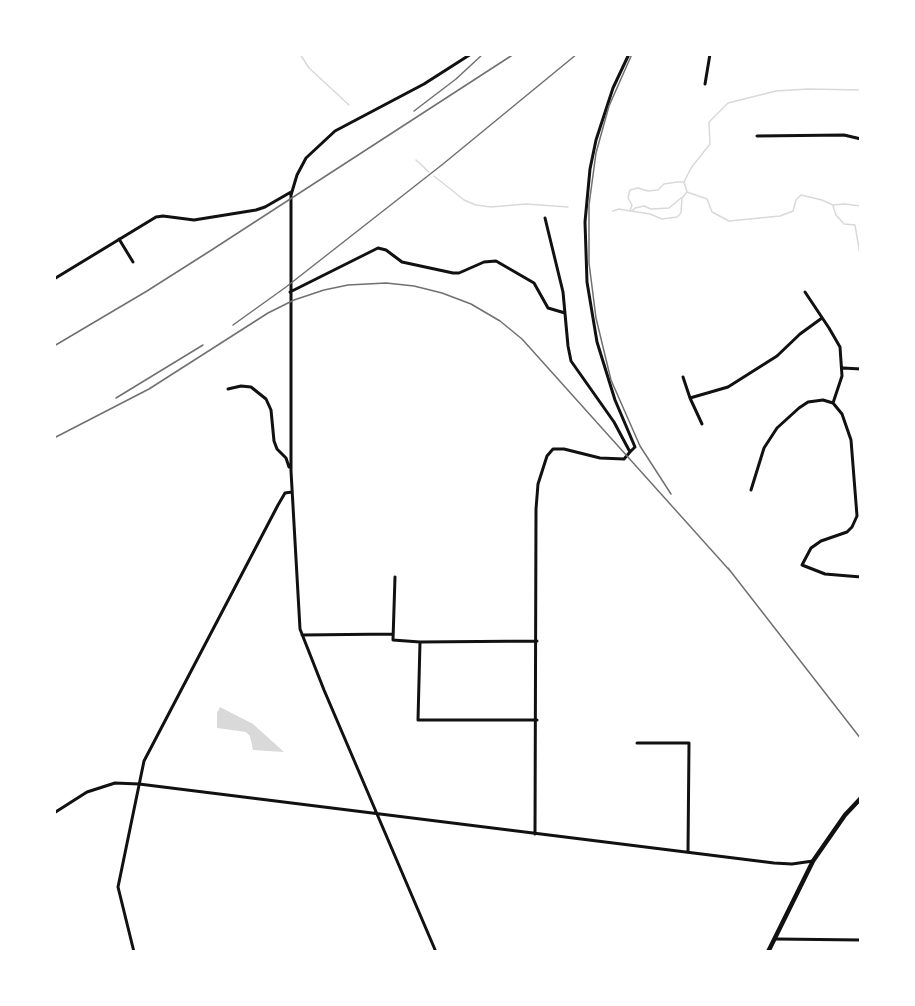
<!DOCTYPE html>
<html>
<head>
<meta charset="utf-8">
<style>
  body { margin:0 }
  #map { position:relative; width:915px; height:1006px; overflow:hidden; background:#fff; font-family:Rubik,sans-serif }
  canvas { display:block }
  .frame { position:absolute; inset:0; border:56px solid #fff; pointer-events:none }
</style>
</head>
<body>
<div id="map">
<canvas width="915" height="1006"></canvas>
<div class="frame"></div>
</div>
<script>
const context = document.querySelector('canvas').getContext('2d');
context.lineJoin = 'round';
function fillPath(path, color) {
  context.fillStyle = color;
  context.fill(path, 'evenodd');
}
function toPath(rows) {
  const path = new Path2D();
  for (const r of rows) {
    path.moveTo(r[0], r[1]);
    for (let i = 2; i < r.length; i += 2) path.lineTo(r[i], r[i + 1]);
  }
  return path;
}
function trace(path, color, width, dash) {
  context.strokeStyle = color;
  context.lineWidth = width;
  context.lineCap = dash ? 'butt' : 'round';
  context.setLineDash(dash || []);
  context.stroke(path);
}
fillPath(toPath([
  [220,707,253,724,284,752,253,750,250,736,246,732,217,728,217,713]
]), '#d9d9d9');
trace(toPath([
  [300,54,309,68,349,105],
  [416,160,429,172],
  [434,176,464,200,476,205,491,207,526,204,568,207],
  [684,182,691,168,710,144,709,122,728,103,776,91,808,89,861,90],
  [833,206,836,215,844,224,855,225,861,260],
  [613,211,619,209,630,211,632,205,628,198,630,190,638,188,648,191,658,190,664,184,677,182,684,182,687,192,707,199,712,212,729,221,780,216,793,211,796,200,801,195,822,200,833,205,844,204,861,206],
  [631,211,650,214,662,219,677,217,681,213,682,198,687,192],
  [632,211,635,208,644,206,651,209,669,208,681,198]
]), '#d9d9d9', 1.5);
trace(toPath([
  [629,54,613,88,596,140,590,169,585,222,587,282,597,342,615,400,635,447,630,452],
  [705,84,710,54],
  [757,136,844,135,861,139],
  [119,239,133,262],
  [54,279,156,217,163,216,194,220,256,210,265,207,291,192],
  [290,292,378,248,386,250,402,262,453,273,459,273,484,262,496,261,534,283,548,308,565,313],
  [805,292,829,328,840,347,842,376,833,403],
  [843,368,861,369],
  [683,377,690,398,702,424],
  [228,389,241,386,251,387,266,399,271,410,274,441,277,449,286,458,289,467],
  [690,398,728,387,777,356,800,334,822,318],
  [751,490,764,448,777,428,799,408,808,402,823,400,833,403,842,414,851,440,857,516,852,527,847,532,821,541,811,548,802,565,825,574,861,577],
  [395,577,393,640,420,642,537,641],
  [302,635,393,634],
  [420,642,418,720,537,720],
  [637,743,689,743,688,852],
  [54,813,87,792,115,783,139,784,774,863,792,864,813,861],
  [535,834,536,509,538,484,547,456,553,449,564,449,600,458,624,459,630,452,614,422,571,361,568,346,563,292,545,218],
  [776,939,861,940],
  [134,952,118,887,144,761,278,505,285,493,292,492],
  [436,952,324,690,300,629,291,471,291,195,297,175,306,158,335,131,424,84,471,54]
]), '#111', 3);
trace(toPath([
  [768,952,813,861,845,815,861,798]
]), '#111', 4.5);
trace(toPath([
  [632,54,609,106,596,153,589,205,589,263,596,318,611,380,640,446,671,494],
  [414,111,456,79,483,54],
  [233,325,286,287,443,164,577,54],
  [54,346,147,291,210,251,514,54],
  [116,398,203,345],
  [54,438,149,389,268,313,294,300,324,290,348,285,386,283,414,286,442,293,471,304,500,321,522,339,732,573],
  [728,568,861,739]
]), '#707070', 1.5);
</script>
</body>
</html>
